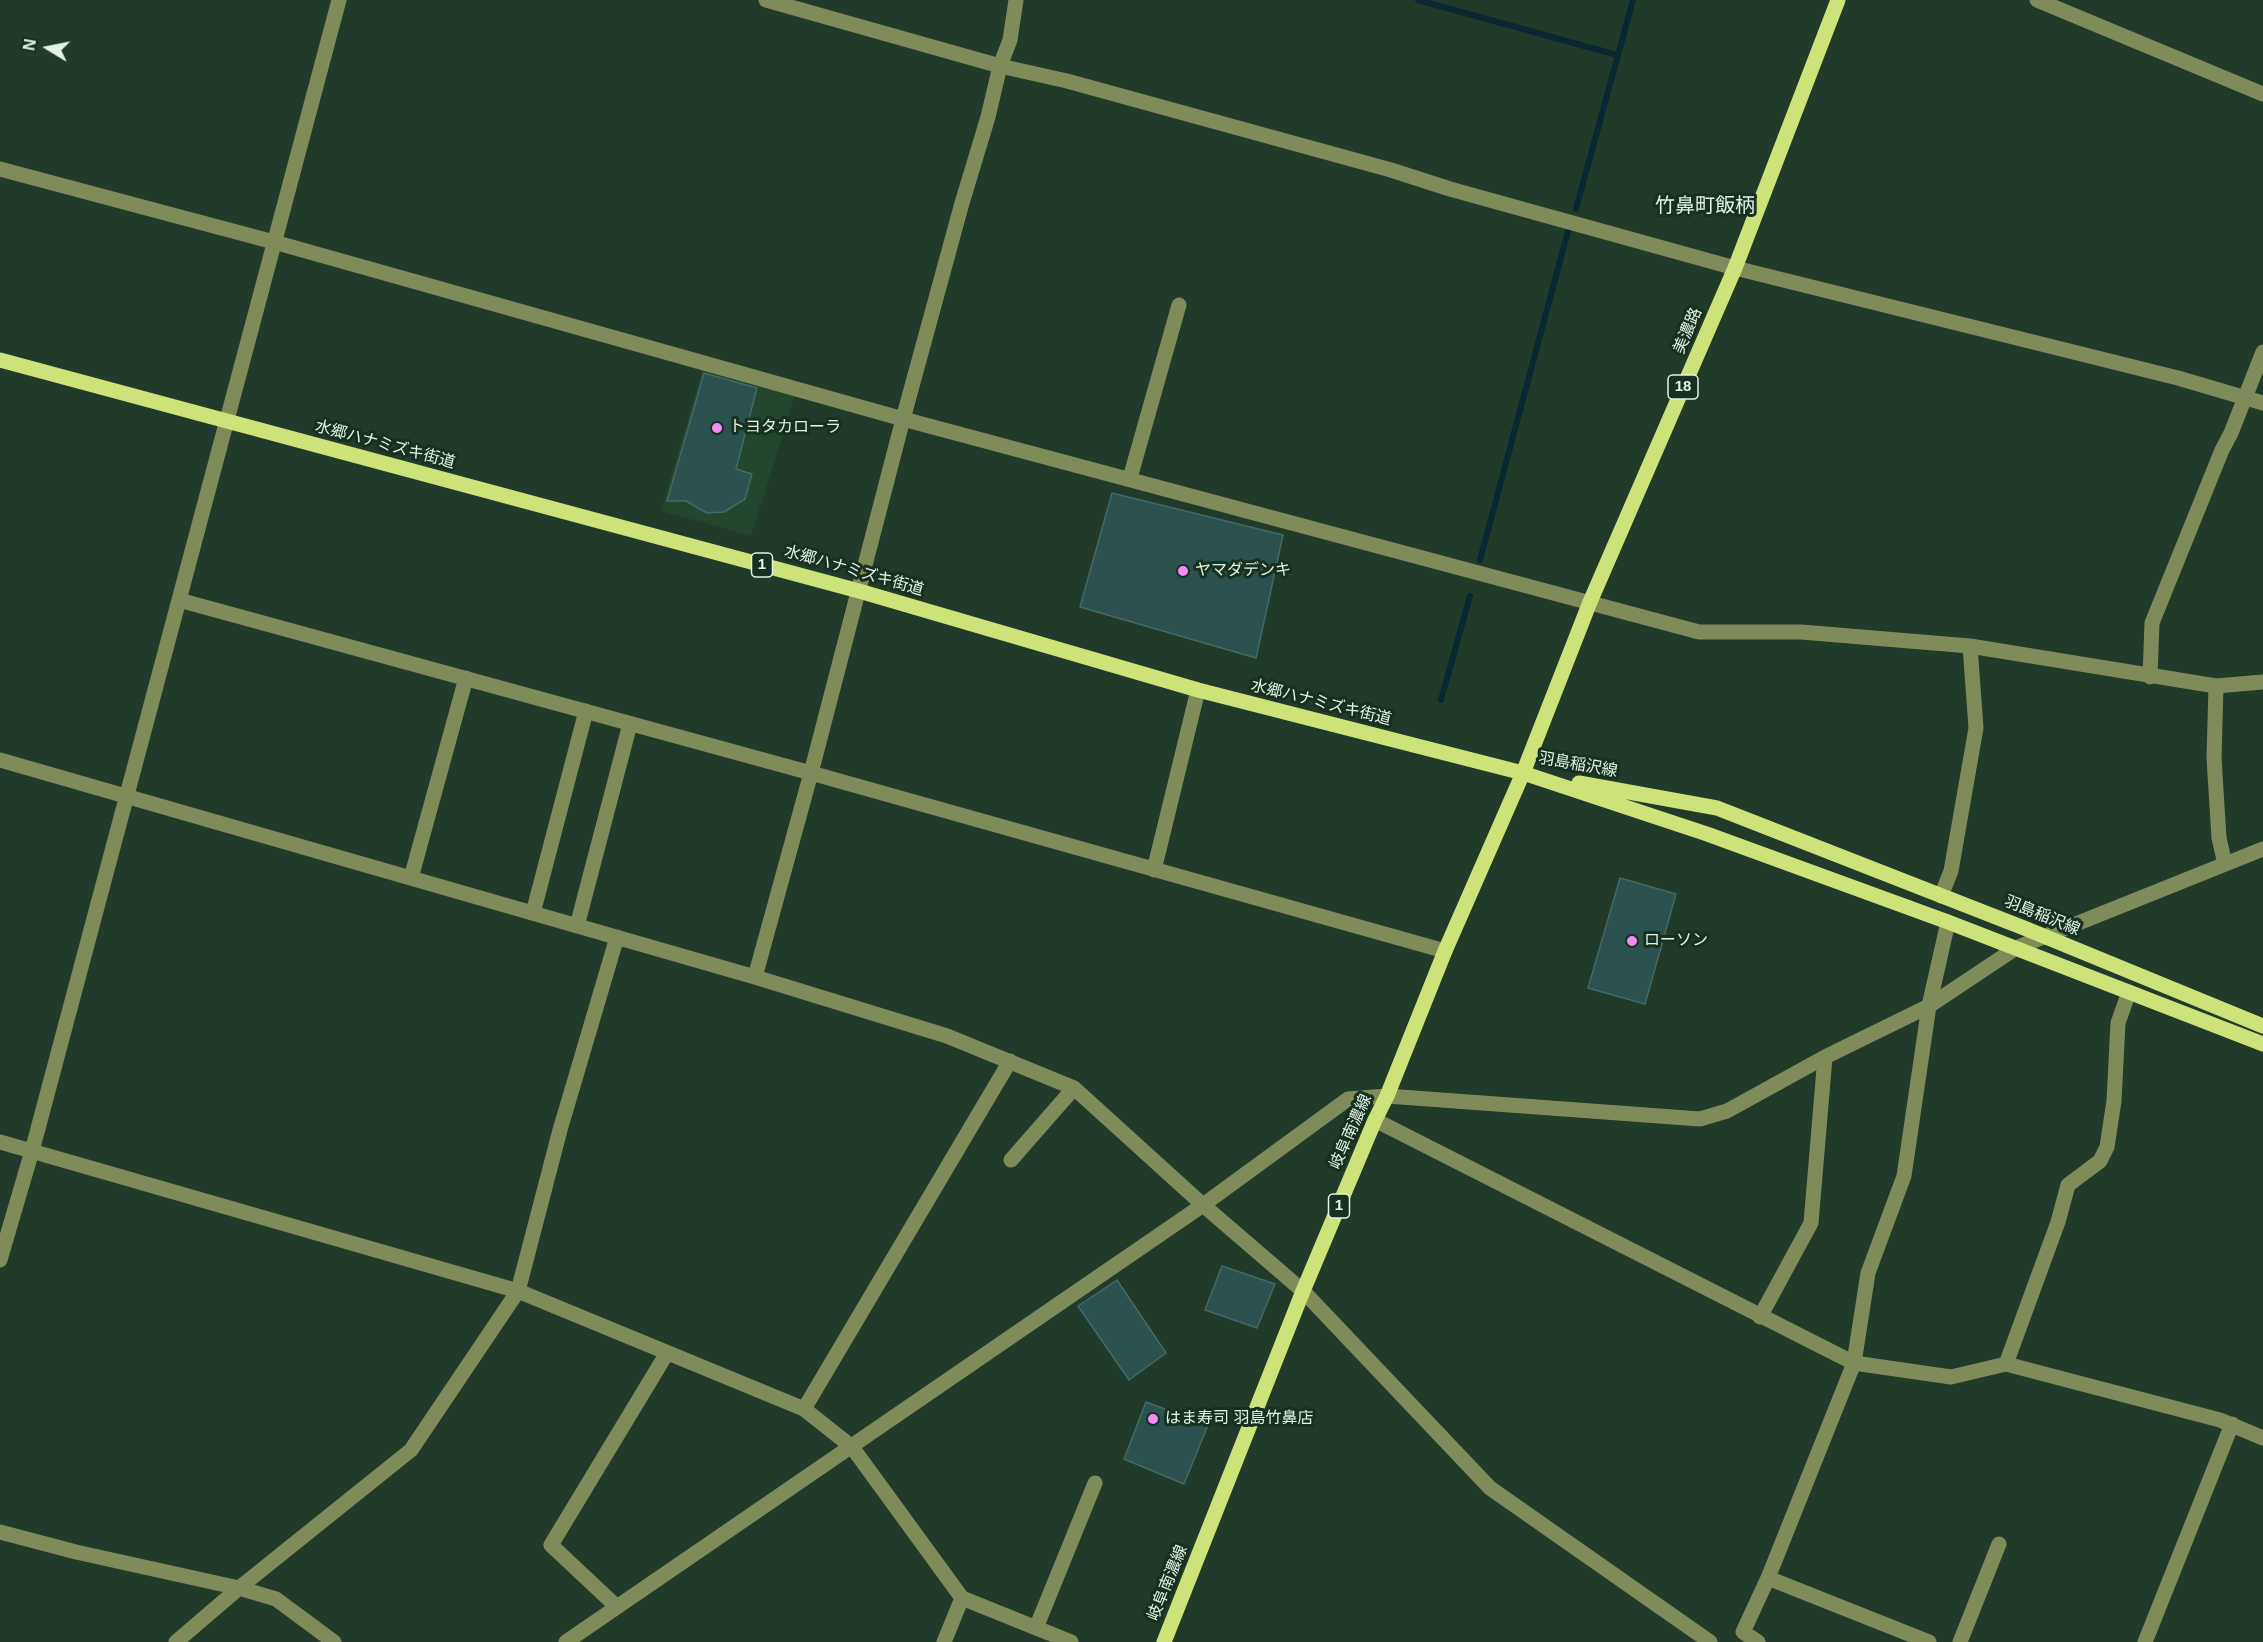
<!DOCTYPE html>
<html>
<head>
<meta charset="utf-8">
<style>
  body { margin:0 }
  #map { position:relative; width:2263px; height:1642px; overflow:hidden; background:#213a29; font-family:Arial,sans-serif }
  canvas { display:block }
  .north { position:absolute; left:18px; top:18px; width:60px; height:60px; -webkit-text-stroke:4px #17301f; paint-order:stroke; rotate:280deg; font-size:16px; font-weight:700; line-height:24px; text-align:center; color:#e3f2e7 }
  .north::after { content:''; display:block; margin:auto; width:21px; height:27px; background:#e3f2e7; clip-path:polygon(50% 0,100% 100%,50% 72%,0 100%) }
</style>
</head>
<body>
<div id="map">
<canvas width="2263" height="1642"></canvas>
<div class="north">N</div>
</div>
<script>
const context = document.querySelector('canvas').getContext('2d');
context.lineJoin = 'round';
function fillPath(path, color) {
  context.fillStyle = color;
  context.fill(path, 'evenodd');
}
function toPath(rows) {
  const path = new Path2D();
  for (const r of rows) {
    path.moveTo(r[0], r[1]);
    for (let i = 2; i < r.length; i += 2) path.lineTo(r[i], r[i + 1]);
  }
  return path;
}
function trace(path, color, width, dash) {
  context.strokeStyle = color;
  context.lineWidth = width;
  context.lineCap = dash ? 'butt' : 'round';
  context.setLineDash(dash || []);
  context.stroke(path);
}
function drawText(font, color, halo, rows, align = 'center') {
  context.font = font + ' Arial,"Noto Sans JP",sans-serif';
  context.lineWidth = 6;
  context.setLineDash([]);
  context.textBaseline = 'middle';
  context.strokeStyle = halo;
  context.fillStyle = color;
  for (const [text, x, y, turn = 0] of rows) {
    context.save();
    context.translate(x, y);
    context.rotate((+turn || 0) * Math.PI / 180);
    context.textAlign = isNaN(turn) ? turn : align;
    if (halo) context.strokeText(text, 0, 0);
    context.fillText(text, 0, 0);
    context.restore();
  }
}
fillPath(toPath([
  [703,367,795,396,751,536,661,511]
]), '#24452e');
trace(toPath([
  [1418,0,1617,55],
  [1576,209,1633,0],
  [1480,560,1568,231],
  [1441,700,1470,596]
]), '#092730', 6);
const building = toPath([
  [704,373,757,388,736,469,752,474,745,499,724,512,707,513,686,501,667,501,704,373],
  [1112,493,1283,535,1256,658,1080,607,1112,493],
  [1620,878,1676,894,1645,1004,1588,988,1620,878],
  [1222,1266,1275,1284,1257,1328,1205,1310,1222,1266],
  [1117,1280,1166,1353,1129,1380,1078,1306,1117,1280],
  [1146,1402,1208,1425,1184,1484,1124,1459,1146,1402]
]);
fillPath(building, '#2a514e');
trace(building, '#436a66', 1.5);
trace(toPath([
  [766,0,1000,66,1067,81,1391,170,1450,189,1735,268,2178,378,2263,403],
  [2037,0,2263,94],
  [0,169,274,242,903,419,1699,632,1801,632,1970,646,2216,686,2263,682],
  [1130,478,1179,305],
  [179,600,811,773,1445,951],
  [2150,677,2152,623,2222,450,2231,433,2263,352],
  [2216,686,2214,758,2219,838,2225,864],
  [0,760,755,977,947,1036,1074,1088,1203,1205,1303,1291,1490,1488,1710,1642],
  [1154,870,1198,690],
  [411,878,466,678],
  [1941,896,1951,871,1976,728,1970,646],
  [533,913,586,711],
  [577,926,630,724],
  [755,977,811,773,903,419,962,203,988,117,1000,66,1010,40,1016,0],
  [1375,1120,1854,1363,1951,1377,2006,1364,2220,1420,2263,1438],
  [0,1142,518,1291,804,1409,852,1447,962,1598,944,1642],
  [1011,1160,1074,1088],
  [0,1260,32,1151,339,0],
  [1760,1317,1811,1223,1825,1057],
  [2006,1364,2058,1222,2068,1185,2100,1161,2107,1147,2114,1101,2118,1023,2129,992],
  [804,1409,1010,1061],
  [0,1532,76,1552,239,1588,276,1599,334,1642],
  [1768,1578,1929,1642],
  [962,1598,1071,1642],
  [617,1607,551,1545,667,1353],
  [1036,1628,1095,1483],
  [176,1642,239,1588,411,1450,518,1291,560,1130,617,937],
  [566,1642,1203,1205,1348,1099,1387,1096,1700,1119,1727,1111,1825,1057,1929,1006,2016,948,2263,849],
  [1758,1642,1743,1632,1768,1578,1854,1363,1868,1273,1904,1176,1929,1006,1948,922],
  [1960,1642,1999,1544],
  [2145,1642,2232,1424]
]), '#808b5a', 15);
trace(toPath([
  [0,360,859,591,1198,690,1523,773,1707,834,1948,922,2263,1044],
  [1579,783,1717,808,2024,928,2263,1026],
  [1164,1642,1303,1291,1375,1120,1387,1096,1445,951,1523,773,1590,602,1735,268,1838,0]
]), '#cde278', 15);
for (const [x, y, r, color] of [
  [717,428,6,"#f18af4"],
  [1183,571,6,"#f18af4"],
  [1632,941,6,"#f18af4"],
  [1153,1419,6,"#f18af4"]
]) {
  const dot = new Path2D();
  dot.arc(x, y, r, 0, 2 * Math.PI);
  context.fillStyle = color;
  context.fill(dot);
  trace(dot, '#17301f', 2);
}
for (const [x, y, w] of [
  [1683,387,30],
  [762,565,21],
  [1339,1206,21]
]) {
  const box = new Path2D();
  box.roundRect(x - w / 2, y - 12, w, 24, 4.5);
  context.fillStyle = '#17301f';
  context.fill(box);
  trace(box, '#e3f2e7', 1.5);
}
drawText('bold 15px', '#e3f2e7', null, [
  ["18",1683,387],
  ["1",762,565],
  ["1",1339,1206]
]);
drawText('16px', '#e3f2e7', '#17301f', [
  ["美濃路",1688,331,-67],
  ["水郷ハナミズキ街道",385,445,15],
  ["水郷ハナミズキ街道",854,571,16],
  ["水郷ハナミズキ街道",1321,703,14],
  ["羽島稲沢線",1578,765,10],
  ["羽島稲沢線",2042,916,22],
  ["岐阜南濃線",1351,1132,-66],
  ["岐阜南濃線",1168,1583,-68]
]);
drawText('16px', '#e3f2e7', '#17301f', [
  ["トヨタカローラ",729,428],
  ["ヤマダデンキ",1195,571],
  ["ローソン",1644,941],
  ["はま寿司 羽島竹鼻店",1165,1419]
], 'left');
drawText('20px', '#e3f2e7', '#17301f', [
  ["竹鼻町飯柄",1705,206]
]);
</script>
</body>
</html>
